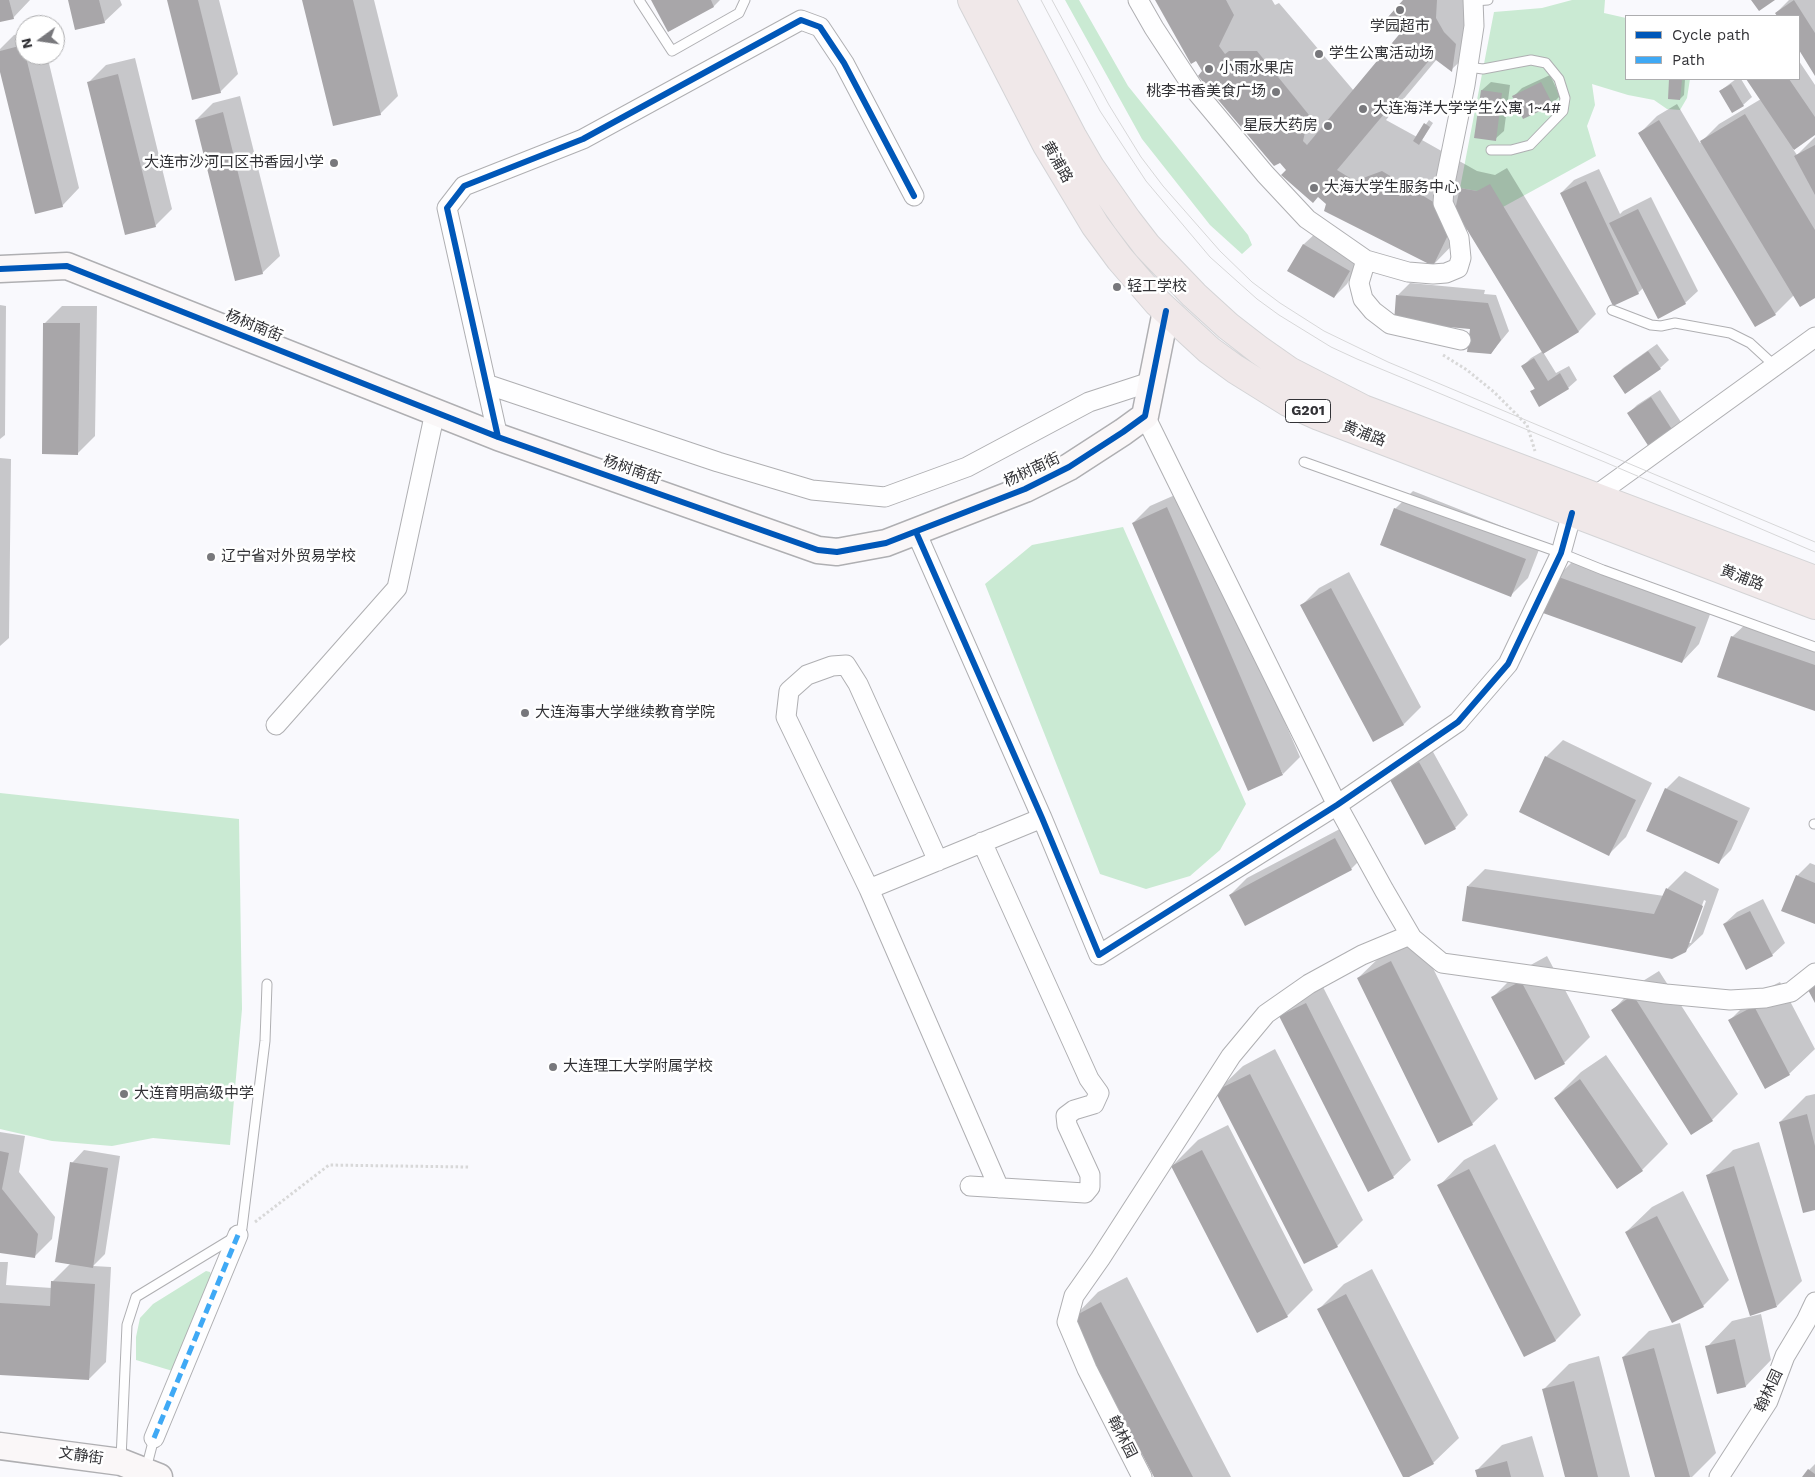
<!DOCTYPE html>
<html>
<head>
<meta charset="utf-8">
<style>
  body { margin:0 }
  #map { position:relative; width:1815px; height:1477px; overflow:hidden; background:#f9f9fd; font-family:"Work Sans",sans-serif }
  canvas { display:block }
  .legend { position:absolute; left:1625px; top:15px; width:175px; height:65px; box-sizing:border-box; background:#fff; border:1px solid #adadaf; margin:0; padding:6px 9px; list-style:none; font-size:15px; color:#323236 }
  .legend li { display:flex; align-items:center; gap:10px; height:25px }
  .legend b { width:25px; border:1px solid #adadaf }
  .north { position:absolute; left:15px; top:15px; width:50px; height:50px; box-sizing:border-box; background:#fff; border:1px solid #adadaf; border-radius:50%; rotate:256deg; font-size:14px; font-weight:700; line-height:20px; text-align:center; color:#323236 }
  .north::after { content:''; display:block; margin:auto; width:18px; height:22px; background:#78787c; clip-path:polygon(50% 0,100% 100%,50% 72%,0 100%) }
</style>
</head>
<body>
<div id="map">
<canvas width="1815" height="1477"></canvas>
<ul class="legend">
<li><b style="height:6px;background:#0057b8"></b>Cycle path</li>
<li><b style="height:6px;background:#3fa9f5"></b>Path</li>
</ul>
<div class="north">N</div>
</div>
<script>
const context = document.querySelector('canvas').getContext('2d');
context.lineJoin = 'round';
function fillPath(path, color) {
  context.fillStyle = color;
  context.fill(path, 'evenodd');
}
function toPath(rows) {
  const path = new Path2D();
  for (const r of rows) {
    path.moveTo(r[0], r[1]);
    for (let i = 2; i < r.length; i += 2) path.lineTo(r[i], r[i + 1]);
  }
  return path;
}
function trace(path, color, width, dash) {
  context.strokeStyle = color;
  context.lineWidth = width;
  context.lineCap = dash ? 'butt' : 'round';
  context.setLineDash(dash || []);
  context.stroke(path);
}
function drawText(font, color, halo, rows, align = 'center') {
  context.font = font + ' "Work Sans","Noto Sans SC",sans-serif';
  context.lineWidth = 5;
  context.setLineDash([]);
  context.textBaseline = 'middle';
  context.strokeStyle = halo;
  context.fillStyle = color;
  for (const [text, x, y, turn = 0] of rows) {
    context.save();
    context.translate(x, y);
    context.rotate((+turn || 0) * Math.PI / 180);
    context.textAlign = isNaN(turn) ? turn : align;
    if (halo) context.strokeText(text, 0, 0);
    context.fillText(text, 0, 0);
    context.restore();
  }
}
fillPath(toPath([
  [1065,0,1079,0,1128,86,1248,235,1252,245,1242,254,1210,225,1142,139],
  [1572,0,1605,0,1604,13,1626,18,1626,79,1690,79,1687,98,1680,110,1667,109,1654,100,1628,95,1592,84,1595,105,1587,126,1596,156,1503,207,1477,191,1460,188,1494,12,1542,8],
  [1123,527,1246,804,1220,850,1190,876,1146,889,1100,874,985,584,1032,545],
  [0,793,239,819,242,1009,230,1145,153,1138,112,1146,52,1141,0,1129],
  [206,1271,210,1272,212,1277,176,1372,136,1360,136,1337,140,1318,153,1304]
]), '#caead3');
fillPath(toPath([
  [0,0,30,0,13,18,0,21],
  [69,0,120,0,122,5,104,22],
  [168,0,219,0,238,74,220,92],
  [303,0,374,0,398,96,380,114],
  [652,0,720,0,714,6,669,31],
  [1157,0,1272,0,1275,5,1279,3,1354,91,1405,31,1404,0,1474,0,1477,45,1451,70,1437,59,1386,120,1417,137,1429,120,1433,123,1422,140,1477,171,1495,175,1507,168,1596,314,1579,331,1543,352,1556,373,1569,366,1577,380,1568,388,1532,391,1536,387,1523,366,1531,358,1543,351,1468,229,1433,265,1327,203,1288,170,1203,71],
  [1789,0,1815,0,1815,73,1799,48,1799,16,1778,16,1776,13],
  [25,32,25,55,47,55,79,188,62,206,0,67,0,49,14,35],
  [135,58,172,209,155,226,89,82,106,65],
  [1799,61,1815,85,1815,134,1793,149,1797,155,1815,137,1815,296,1794,295,1775,314,1640,133,1657,116,1677,104,1700,143,1719,124,1761,99,1747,79,1799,79],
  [1550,75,1560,96,1552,104,1514,96,1522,88],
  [1671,79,1685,79,1684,95,1680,99,1669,98],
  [1736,79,1741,79,1752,97,1743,105,1720,91],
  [1491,82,1510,85,1504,131,1495,139,1482,90],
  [240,96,280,256,262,273,196,120,213,103],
  [1599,169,1620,214,1623,211,1651,197,1698,291,1685,303,1643,288,1638,293,1561,193,1574,180],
  [1317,232,1362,258,1347,284,1334,297,1289,271,1304,244],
  [1410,283,1485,290,1484,294,1496,295,1509,331,1491,353,1471,328,1398,295],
  [0,305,6,306,5,435,0,439],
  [62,306,97,306,95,436,78,453,45,323],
  [1657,344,1669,360,1660,368,1626,393,1614,377,1623,368],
  [1660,390,1681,422,1673,430,1629,413,1637,405],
  [0,458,11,459,9,638,0,646],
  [1184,491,1300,757,1283,774,1133,523,1150,506],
  [1413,491,1542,542,1528,578,1511,595,1382,544,1395,509],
  [1574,560,1712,609,1699,644,1682,662,1557,577],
  [1349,572,1421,707,1404,724,1374,740,1302,605,1319,588],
  [1750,620,1815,642,1815,710,1732,637],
  [1563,740,1652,783,1626,837,1609,854,1546,757],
  [1432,750,1468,815,1455,828,1390,779],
  [1679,776,1750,808,1731,850,1719,862,1666,789],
  [1353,822,1368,852,1351,869,1230,895,1247,878],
  [1810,863,1815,865,1815,923,1797,876],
  [1485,869,1664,896,1668,888,1685,871,1719,889,1703,934,1685,951,1468,886],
  [1704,900,1706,901,1691,943,1688,943],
  [1763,899,1785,943,1772,955,1724,924,1737,912],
  [1417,936,1498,1099,1472,1124,1358,978,1384,953],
  [1547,956,1590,1037,1564,1063,1492,998,1518,972],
  [1659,971,1738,1094,1712,1120,1613,1010,1638,984],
  [1780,982,1815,1049,1789,1074,1730,1020,1756,994],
  [1323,987,1411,1160,1393,1177,1281,1016,1298,999],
  [1275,1049,1363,1220,1337,1246,1217,1091,1243,1066],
  [1606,1055,1668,1144,1642,1170,1617,1187,1555,1098,1581,1072],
  [1815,1094,1815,1209,1780,1122,1806,1096],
  [1228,1125,1313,1290,1287,1316,1172,1166,1198,1140],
  [0,1132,25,1136,19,1172,55,1217,52,1239,35,1256,0,1251],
  [1759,1142,1802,1281,1777,1306,1708,1175,1733,1150],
  [1495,1144,1581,1315,1556,1340,1525,1356,1439,1186,1464,1160],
  [84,1150,120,1156,105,1254,93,1266,111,1267,106,1362,89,1379,0,1374,0,1262,8,1262,6,1285,52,1288,52,1282,71,1263,72,1163],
  [1683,1191,1729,1280,1703,1306,1626,1232,1652,1207],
  [1372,1269,1459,1438,1433,1463,1406,1477,1319,1309,1344,1284],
  [1127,1277,1231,1477,1156,1477,1073,1318,1098,1292],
  [1761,1314,1771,1360,1746,1386,1717,1392,1707,1347,1732,1321],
  [1680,1323,1716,1453,1692,1477,1656,1477,1623,1357,1649,1331],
  [1599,1356,1630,1477,1566,1477,1543,1390,1569,1364],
  [1532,1436,1544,1477,1478,1477,1476,1471,1502,1445],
  [1815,1464,1815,1477,1804,1477,1809,1470]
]), '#0003');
fillPath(toPath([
  [0,0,9,0,14,19,0,22],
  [68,0,99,0,105,23,75,30],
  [167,0,198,0,221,93,192,100],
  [302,0,353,0,381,115,333,126],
  [651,0,711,0,714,7,668,32],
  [1155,0,1226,0,1234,15,1219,46,1225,54,1229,51,1257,51,1309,115,1303,141,1307,145,1402,31,1388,17,1403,0,1437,0,1436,18,1444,32,1456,44,1452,72,1432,57,1337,170,1355,181,1382,171,1440,206,1444,230,1449,233,1433,266,1324,211,1326,204,1318,197,1313,203,1281,175,1286,170,1280,163,1274,166,1198,76,1202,71,1196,61,1191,64],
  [1751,0,1775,0,1759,11],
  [1794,0,1815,33,1815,76,1799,50,1799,16,1777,16,1775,13],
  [23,45,63,207,35,214,0,72,0,51],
  [118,74,156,227,125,235,87,82],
  [1669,79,1682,80,1680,100,1668,99],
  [1746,79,1789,79,1815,117,1815,135,1794,150],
  [1541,82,1553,105,1523,119,1512,96],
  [1731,84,1744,106,1732,113,1719,91],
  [1481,90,1502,93,1496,141,1474,138],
  [223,112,263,274,235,281,195,120],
  [1745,114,1815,230,1815,298,1800,307,1700,141],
  [1659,120,1776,315,1755,327,1638,133],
  [1424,123,1430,127,1419,145,1413,141],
  [1815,145,1815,195,1794,156],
  [1586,181,1639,294,1613,306,1560,193],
  [1490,184,1579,332,1543,354,1455,210,1460,188,1477,191],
  [1638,209,1686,304,1658,319,1609,223],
  [1303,244,1350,271,1334,298,1287,271],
  [1396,295,1488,303,1501,340,1491,354,1467,352,1470,329,1394,322],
  [43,323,80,323,78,455,42,454],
  [1648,351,1661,369,1625,394,1613,376],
  [1534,358,1548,381,1560,373,1569,389,1539,407,1530,391,1535,389,1521,366],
  [1651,397,1673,431,1649,447,1627,413],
  [1167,507,1283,775,1248,791,1132,523],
  [1394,508,1526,559,1511,597,1380,545],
  [1556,576,1696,627,1682,663,1543,613],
  [1331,588,1404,725,1373,742,1300,605],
  [1731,636,1815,665,1815,711,1717,677],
  [1545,756,1636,800,1609,856,1519,812],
  [1419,762,1456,829,1425,845,1389,778],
  [1665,788,1738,821,1719,864,1646,831],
  [1335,838,1352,870,1245,926,1229,895],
  [1796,875,1815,883,1815,924,1781,911],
  [1467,886,1654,914,1666,888,1703,906,1686,952,1672,959,1462,921],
  [1750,911,1773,956,1746,970,1723,924],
  [1391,961,1473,1125,1438,1143,1357,978],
  [1521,981,1565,1064,1535,1080,1491,997],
  [1815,984,1815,1003,1807,988],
  [1633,995,1713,1121,1691,1135,1611,1010],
  [1306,1003,1394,1178,1368,1192,1279,1016],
  [1754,1006,1790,1075,1765,1089,1728,1020],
  [1250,1074,1338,1247,1304,1264,1215,1091],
  [1580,1079,1643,1171,1617,1189,1554,1098],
  [1807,1114,1815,1146,1815,1210,1803,1213,1779,1122],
  [1202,1150,1288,1317,1257,1333,1171,1166],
  [0,1151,9,1153,2,1189,38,1234,35,1258,0,1253],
  [70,1162,108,1168,93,1268,55,1262],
  [1734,1166,1777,1307,1750,1316,1706,1175],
  [1469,1169,1556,1341,1524,1357,1437,1185],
  [1657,1216,1704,1307,1672,1323,1625,1232],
  [51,1281,95,1284,89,1380,0,1375,0,1303,50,1306],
  [1346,1294,1434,1464,1409,1477,1403,1477,1317,1309],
  [1101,1302,1193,1477,1154,1477,1071,1318],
  [1735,1339,1746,1387,1717,1394,1705,1346],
  [1654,1348,1690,1477,1655,1477,1622,1357],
  [1574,1381,1598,1477,1565,1477,1542,1389],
  [1507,1461,1511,1477,1477,1477,1475,1470],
  [1808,1469,1815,1474,1815,1477,1802,1477]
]), '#a8a6a9');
const lane = toPath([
  [639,0,672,51,739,13,745,0],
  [1474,1,1488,0],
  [1468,67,1483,69,1531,60,1546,63,1559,79,1565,98,1563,111,1530,145,1511,150,1491,150],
  [1612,310,1651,325,1661,326,1675,323,1730,333,1750,343,1775,366],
  [1304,462,1561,553,1603,570,1815,647],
  [1814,824,1815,824],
  [121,1459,127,1325,136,1297,238,1235,242,1228,265,1041,267,984],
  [146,1469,154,1438]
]);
const street = toPath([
  [1138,0,1154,28,1194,89,1265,174,1307,219,1366,260,1408,272,1433,274,1446,273,1458,268,1461,258,1459,238,1443,203,1444,188,1465,85,1474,26,1473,0],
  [1366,260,1359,283,1363,299,1373,311,1390,324,1461,340],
  [486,384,718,462,812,490,885,497,967,467,1089,402,1144,384],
  [1145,416,1337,805,1384,890,1412,938,1442,963,1666,994,1730,1000,1765,998,1791,992,1815,973],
  [498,437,447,208,464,186,583,139,801,20,820,27,844,63,914,196],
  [1595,496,1815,337],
  [916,532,1042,818,1099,955,1337,805,1458,722,1508,664,1561,553,1572,513],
  [276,725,397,588,435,412],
  [938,861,858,684,846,665,832,666,807,675,789,691,786,717,869,889,999,1188],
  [869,889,1042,818],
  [970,1186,1085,1193,1090,1187,1090,1175,1067,1125,1066,1116,1074,1110,1094,1104,1099,1093,1089,1079,982,842],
  [154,1438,238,1235],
  [1142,1477,1087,1369,1067,1322,1074,1296,1100,1259,1231,1056,1266,1014,1309,984,1362,955,1410,935],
  [1719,1477,1768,1401,1785,1356,1806,1321,1815,1302]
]);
const secondary = toPath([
  [0,269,67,266,498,437,818,550,837,552,886,543,1025,489,1069,467,1123,432,1145,416,1166,311],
  [0,1446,121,1462,159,1477]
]);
const highway = toPath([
  [972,0,1047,145,1095,225,1120,259,1158,303,1209,350,1235,369,1288,402,1319,416,1815,605],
  [1001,0,1072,136,1090,167,1127,220,1147,246,1194,295,1228,326,1259,350,1289,371,1363,409,1815,580]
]);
trace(lane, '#afafb2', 11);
trace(street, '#afafb2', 21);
trace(secondary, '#afafb2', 29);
trace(highway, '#d4d4d6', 30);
trace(toPath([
  [1443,355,1467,370,1494,392,1527,425,1535,451],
  [255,1222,329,1165,469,1167]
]), '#d8d8d8', 3, [2.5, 2.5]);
trace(lane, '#fefeff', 9);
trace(street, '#fefeff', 19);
trace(secondary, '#faf7f8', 26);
trace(highway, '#f0e8e9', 28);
trace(toPath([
  [1041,0,1100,111,1146,181,1210,257,1257,299,1279,315,1331,347,1357,359,1607,463,1815,552],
  [1052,0,1109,105,1141,157,1163,186,1220,251,1252,282,1280,303,1324,331,1388,362,1815,542]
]), '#d7d7d8', 1);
trace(toPath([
  [154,1438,238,1235]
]), '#3fa9f5', 5, [10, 5]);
trace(toPath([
  [0,269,67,266,498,437,818,550,837,552,886,543,1025,489,1069,467,1123,432,1145,416,1166,311],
  [498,437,447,208,464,186,583,139,801,20,820,27,844,63,914,196],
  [916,532,1042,818,1099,955,1337,805,1458,722,1508,664,1561,553,1572,513]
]), '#0057b8', 6);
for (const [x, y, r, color] of [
  [1400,10,5,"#78787c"],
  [1319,54,5,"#78787c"],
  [1209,69,5,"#78787c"],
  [1276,92,5,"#78787c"],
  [1363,109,5,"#78787c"],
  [1328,126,5,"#78787c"],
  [334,163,5,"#78787c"],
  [1314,188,5,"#78787c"],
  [1117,287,5,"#78787c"],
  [211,557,5,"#78787c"],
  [525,713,5,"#78787c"],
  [553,1067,5,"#78787c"],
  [124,1094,5,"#78787c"]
]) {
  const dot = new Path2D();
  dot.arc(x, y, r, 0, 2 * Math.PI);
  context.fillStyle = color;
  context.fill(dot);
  trace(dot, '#fff', 2);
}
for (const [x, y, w] of [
  [1308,411,45]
]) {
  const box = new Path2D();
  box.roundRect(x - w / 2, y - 11.5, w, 23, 4);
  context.fillStyle = '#fff';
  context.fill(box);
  trace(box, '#323236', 1);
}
drawText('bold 14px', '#323236', null, [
  ["G201",1308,411]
]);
drawText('15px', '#323236', '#fff', [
  ["学园超市",1400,27,"center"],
  ["学生公寓活动场",1329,54],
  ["小雨水果店",1219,69],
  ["桃李书香美食广场",1266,92,"right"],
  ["大连海洋大学学生公寓 1~4#",1373,109],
  ["星辰大药房",1318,126,"right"],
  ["大连市沙河口区书香园小学",324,163,"right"],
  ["大海大学生服务中心",1324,188],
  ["轻工学校",1127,287],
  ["辽宁省对外贸易学校",221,557],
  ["大连海事大学继续教育学院",535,713],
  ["大连理工大学附属学校",563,1067],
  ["大连育明高级中学",134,1094]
], 'left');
drawText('15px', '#323236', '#fff', [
  ["黄浦路",1057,162,60],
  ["杨树南街",254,326,22],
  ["黄浦路",1364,434,21],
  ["杨树南街",632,470,19],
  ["杨树南街",1032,470,-25],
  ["黄浦路",1742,578,21],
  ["翰林园",1769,1391,-65],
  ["翰林园",1122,1437,63],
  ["文静街",81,1456,8]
]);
</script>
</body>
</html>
